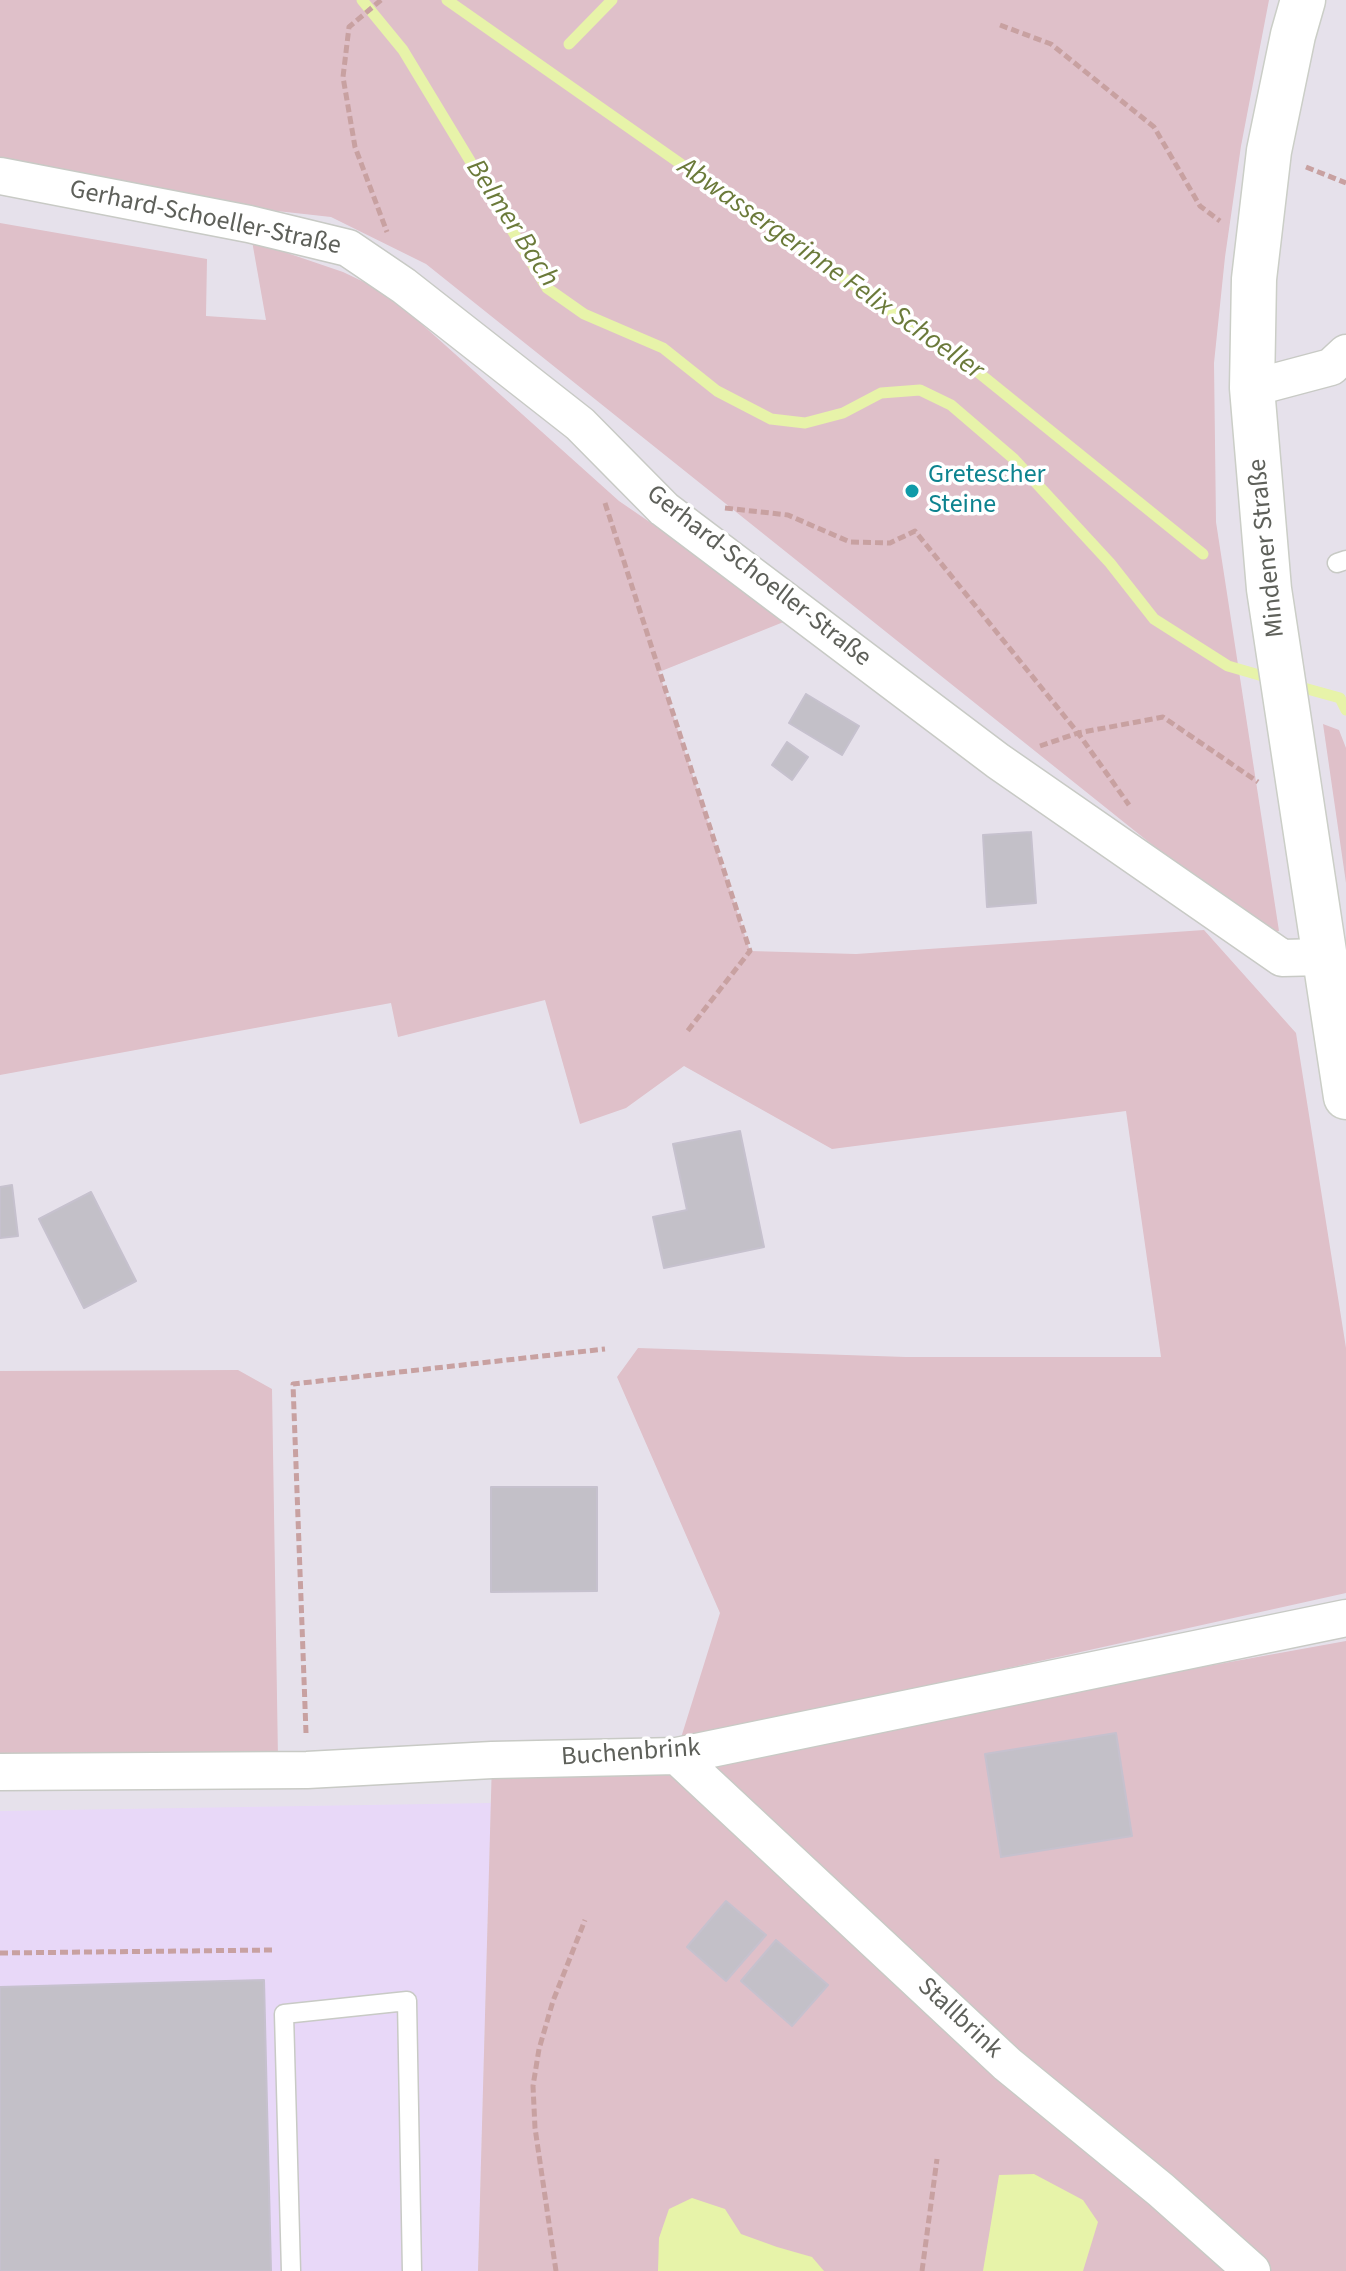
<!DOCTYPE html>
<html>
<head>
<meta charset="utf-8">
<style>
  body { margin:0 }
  canvas { display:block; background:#e6e1eb }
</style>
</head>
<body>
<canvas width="1346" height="2271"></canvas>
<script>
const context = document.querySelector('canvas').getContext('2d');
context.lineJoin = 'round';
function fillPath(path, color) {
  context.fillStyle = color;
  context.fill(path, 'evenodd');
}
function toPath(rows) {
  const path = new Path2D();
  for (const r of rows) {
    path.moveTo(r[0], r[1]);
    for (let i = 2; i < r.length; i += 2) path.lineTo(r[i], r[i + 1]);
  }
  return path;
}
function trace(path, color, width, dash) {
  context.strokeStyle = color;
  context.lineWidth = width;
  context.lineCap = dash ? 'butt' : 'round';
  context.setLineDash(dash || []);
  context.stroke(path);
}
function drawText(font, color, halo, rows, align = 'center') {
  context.font = font + ' "Source Sans 3",sans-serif';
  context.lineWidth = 7;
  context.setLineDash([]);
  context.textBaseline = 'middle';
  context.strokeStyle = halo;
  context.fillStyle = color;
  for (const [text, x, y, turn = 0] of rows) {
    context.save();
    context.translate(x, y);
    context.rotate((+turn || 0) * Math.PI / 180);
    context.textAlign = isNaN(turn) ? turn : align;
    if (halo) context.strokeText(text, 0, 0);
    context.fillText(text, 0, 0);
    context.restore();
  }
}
fillPath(toPath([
  [491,1803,478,2271,0,2271,0,1811]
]), '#e8d8f8');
fillPath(toPath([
  [0,0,1269,0,1241,146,1225,257,1214,363,1216,522,1279,931,1260,931,426,264,331,217,241,207,0,160],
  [0,223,207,259,206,316,266,320,252,241,343,272,387,293,619,501,791,619,659,672,750,951,856,954,1204,930,1296,1033,1346,1348,1346,1593,680,1741,720,1613,617,1377,638,1348,906,1357,1161,1357,1126,1111,832,1149,684,1066,626,1108,580,1124,545,1000,398,1037,391,1003,0,1075],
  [1323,724,1339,730,1346,748,1346,883],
  [238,1370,272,1389,278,1758,0,1762,0,1371],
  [1346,1641,1346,2271,478,2271,492,1760,677,1756,1125,1681]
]), '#dfc0c9');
fillPath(toPath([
  [1034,2174,1083,2200,1098,2222,1083,2271,983,2271,999,2175],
  [692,2198,725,2209,741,2234,777,2247,812,2257,824,2271,658,2271,659,2238,669,2209]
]), '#e7f3a9');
trace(toPath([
  [362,0,403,50,547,288,584,314,663,348,717,391,771,419,805,423,843,413,881,393,920,390,951,405,1014,459,1110,563,1154,619,1228,666,1273,679],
  [447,0,979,373,1203,554],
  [569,44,612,0],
  [1293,685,1340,698,1346,710]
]), '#e7f3a9', 11);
const building = toPath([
  [806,694,859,726,842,755,789,723,806,694],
  [787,742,808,757,792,780,772,765,787,742],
  [1031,832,1036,903,987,907,983,835,1031,832],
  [740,1131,764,1247,664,1268,653,1217,687,1210,673,1144,740,1131],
  [12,1185,18,1236,0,1238,0,1187,12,1185],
  [91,1192,136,1281,84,1308,39,1219,91,1192],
  [491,1487,597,1487,597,1591,491,1592,491,1487],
  [1116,1733,1132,1836,1001,1857,985,1754,1116,1733],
  [726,1901,766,1935,726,1981,687,1947,726,1901],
  [776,1940,828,1985,792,2026,741,1981,776,1940],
  [264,1980,271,2271,0,2271,0,1987,264,1980]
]);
fillPath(building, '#c3c0c8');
trace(building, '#c6c1ce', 2);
const service = toPath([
  [1337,563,1346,560],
  [291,2271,284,2014,407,2001,412,2271]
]);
const minor = toPath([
  [0,176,249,224,348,248,404,286,580,424,664,509,998,761,1282,958,1324,957],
  [1252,388,1331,367,1346,353],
  [677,1756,1007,2064,1161,2190,1252,2271],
  [0,1772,307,1770,492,1760,677,1756,1346,1618]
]);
const secondary = toPath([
  [1303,0,1293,35,1269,151,1254,279,1252,388,1269,589,1346,1097]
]);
trace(service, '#c8cac5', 21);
trace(minor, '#c8cac5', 39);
trace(secondary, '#cbcec7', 47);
trace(toPath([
  [381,0,349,27,343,77,355,147,387,232],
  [1000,25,1051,44,1154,127,1200,206,1220,221],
  [1306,167,1346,183],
  [605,503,750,951,686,1033],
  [725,508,788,515,850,542,890,543,915,531,1078,733,1129,805],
  [1040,746,1078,733,1163,717,1258,782],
  [306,1733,293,1384,605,1349],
  [0,1953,272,1950],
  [556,2271,535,2128,533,2086,539,2049,553,2001,585,1920],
  [922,2271,937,2159]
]), '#c8a1a1', 5, [8, 4]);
trace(service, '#fff', 18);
trace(minor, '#fff', 36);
trace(secondary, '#fff', 44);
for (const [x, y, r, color] of [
  [912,491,8,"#0f9aa8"]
]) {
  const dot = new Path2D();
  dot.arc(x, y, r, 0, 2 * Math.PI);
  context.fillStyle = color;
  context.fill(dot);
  trace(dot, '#fff', 3);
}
drawText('26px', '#5e605a', '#fff', [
  ["Gerhard-Schoeller-Straße",205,219,12],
  ["Mindener Straße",1268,548,-96],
  ["Gerhard-Schoeller-Straße",758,577,38],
  ["Buchenbrink",631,1754,-4],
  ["Stallbrink",959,2019,43]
]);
drawText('26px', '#0d838f', '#fff', [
  ["Gretescher",928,476],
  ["Steine",928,506]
], 'left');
drawText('italic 28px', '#6b7a3a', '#fff', [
  ["Belmer Bach",511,224,57],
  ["Abwassergerinne Felix Schoeller",830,270,35]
]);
</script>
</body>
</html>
